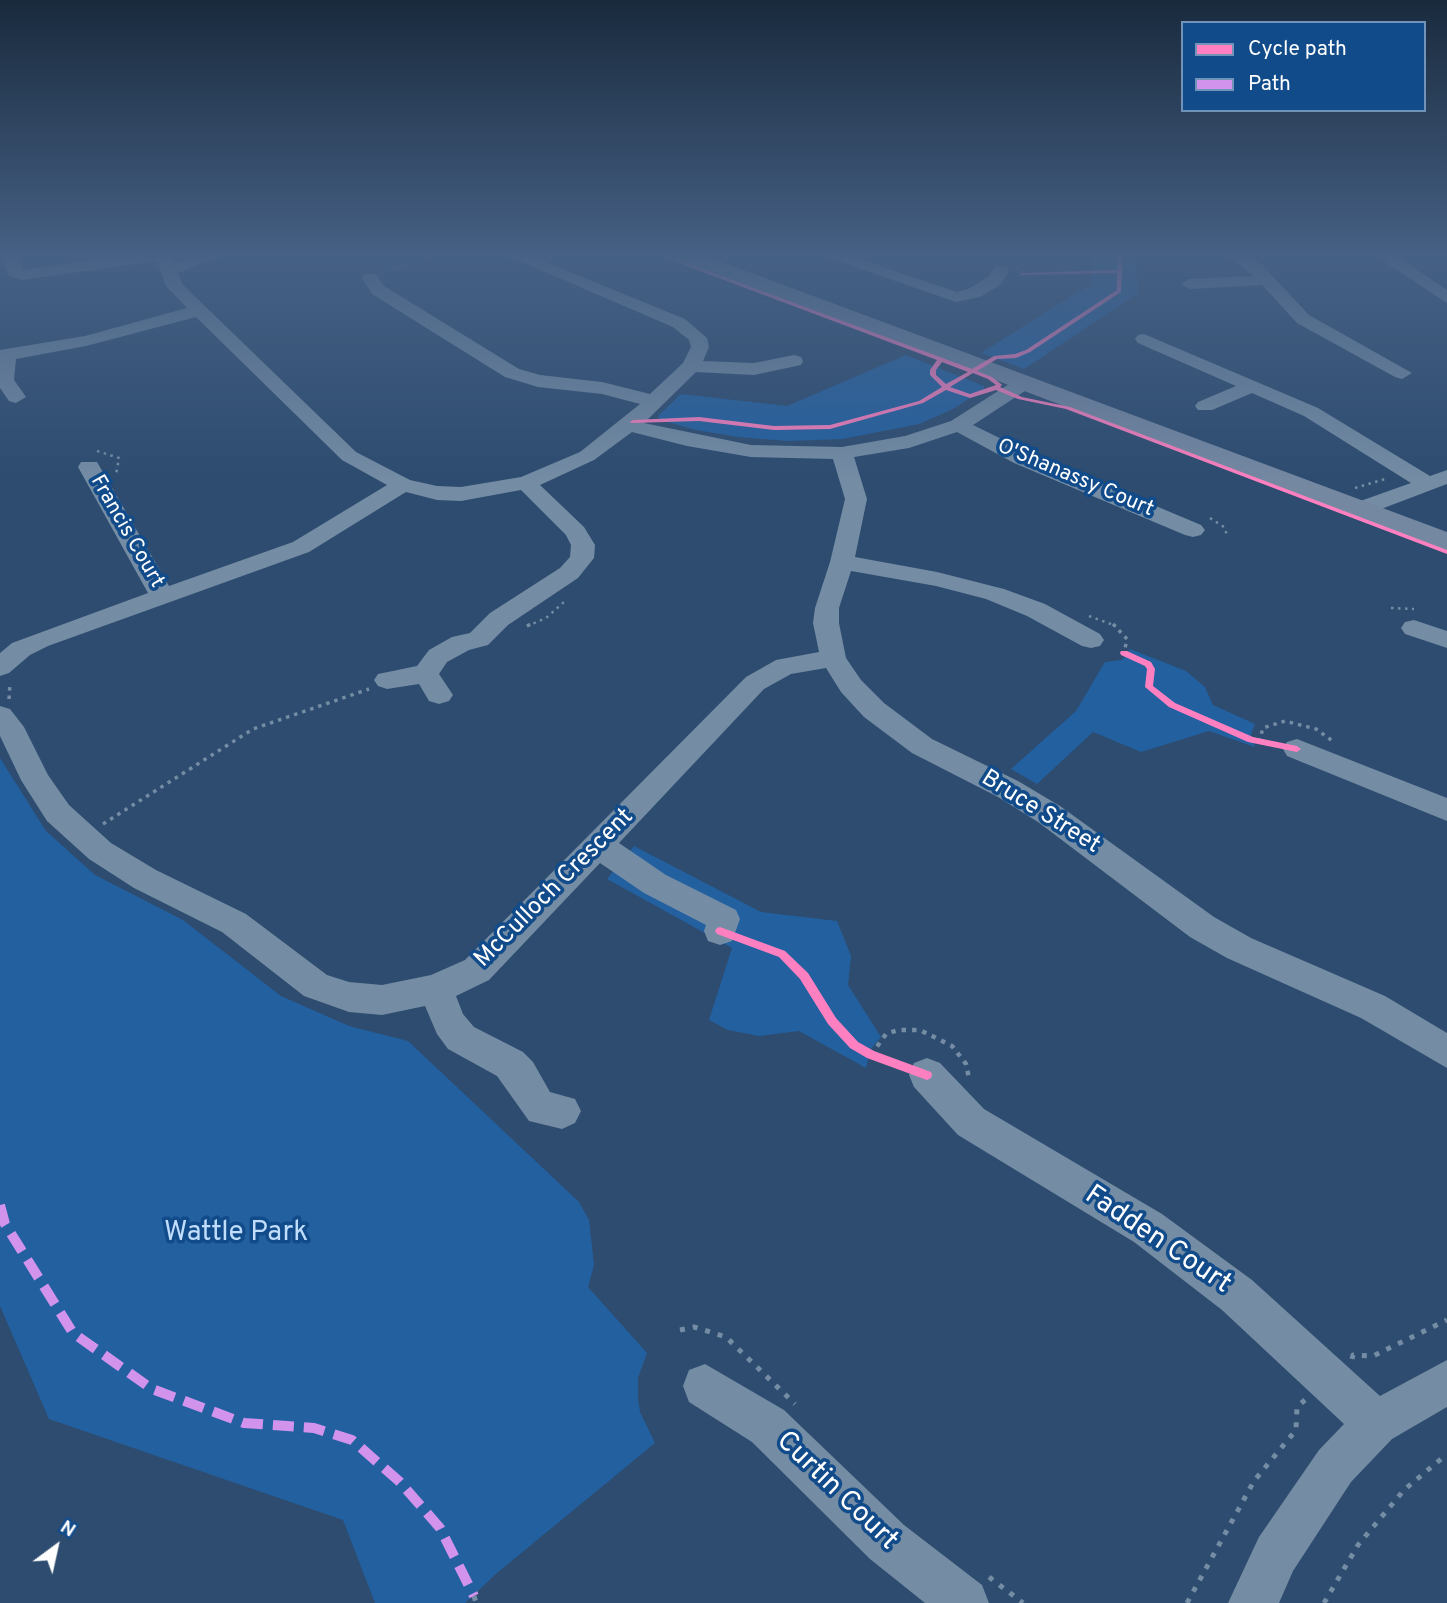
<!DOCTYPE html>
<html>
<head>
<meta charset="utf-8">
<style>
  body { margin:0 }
  #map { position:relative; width:1447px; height:1603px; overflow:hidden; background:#2d4c6f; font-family:Overpass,sans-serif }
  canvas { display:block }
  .legend { position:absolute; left:1181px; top:21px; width:245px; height:91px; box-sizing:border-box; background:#124b8a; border:2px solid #7193b9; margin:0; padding:9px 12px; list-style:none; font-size:21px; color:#fff }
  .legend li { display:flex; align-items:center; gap:14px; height:35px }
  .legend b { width:35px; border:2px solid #7193b9 }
  .north { position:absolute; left:21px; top:1512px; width:70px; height:70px; -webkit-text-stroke:5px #124b8a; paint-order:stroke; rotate:33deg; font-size:19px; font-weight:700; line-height:28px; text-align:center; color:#fff }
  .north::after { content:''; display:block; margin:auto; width:24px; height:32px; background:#fff; clip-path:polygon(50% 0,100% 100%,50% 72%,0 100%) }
</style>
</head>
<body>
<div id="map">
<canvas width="1447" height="1603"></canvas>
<ul class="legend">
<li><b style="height:9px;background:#ff80c0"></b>Cycle path</li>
<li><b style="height:9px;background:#d193ec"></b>Path</li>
</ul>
<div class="north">N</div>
</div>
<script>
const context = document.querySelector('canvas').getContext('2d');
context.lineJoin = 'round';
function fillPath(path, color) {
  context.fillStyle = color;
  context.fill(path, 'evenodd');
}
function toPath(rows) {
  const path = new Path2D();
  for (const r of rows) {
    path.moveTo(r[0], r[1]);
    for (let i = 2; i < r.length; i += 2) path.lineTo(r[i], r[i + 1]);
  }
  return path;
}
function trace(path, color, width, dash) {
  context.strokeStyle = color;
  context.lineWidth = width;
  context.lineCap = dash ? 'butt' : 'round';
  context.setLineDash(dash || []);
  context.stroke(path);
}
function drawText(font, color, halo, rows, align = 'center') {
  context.font = font + ' Overpass,sans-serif';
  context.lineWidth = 7;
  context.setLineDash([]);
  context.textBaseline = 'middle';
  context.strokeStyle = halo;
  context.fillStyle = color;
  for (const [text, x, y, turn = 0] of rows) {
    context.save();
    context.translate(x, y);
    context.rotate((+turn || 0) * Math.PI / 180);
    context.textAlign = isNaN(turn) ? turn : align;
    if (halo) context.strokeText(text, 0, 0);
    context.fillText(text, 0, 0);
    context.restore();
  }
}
fillPath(toPath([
  [1092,256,1136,256,1138,293,1024,369,981,353,1091,284],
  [906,355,984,386,984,389,953,409,919,424,842,439,787,441,739,437,696,430,660,420,658,416,681,394,787,406],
  [1130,649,1186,671,1205,687,1213,705,1255,724,1251,734,1255,747,1209,731,1141,752,1093,732,1037,784,1011,769,1076,711,1105,662,1122,660],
  [0,758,46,831,95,875,183,920,281,996,349,1026,408,1041,579,1202,589,1220,594,1265,588,1287,647,1353,638,1378,638,1398,640,1412,655,1443,497,1573,465,1603,375,1603,343,1520,49,1419,0,1306],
  [634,846,761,912,837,921,851,956,848,985,881,1037,870,1050,866,1068,799,1031,759,1036,728,1030,709,1020,732,948,607,879]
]), '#2360a0');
trace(toPath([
  [1017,267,1023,274,1017,278],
  [389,271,432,256]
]), '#748ca4', 2, [2, 3.5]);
trace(toPath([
  [97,451,119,458,116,475],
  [1355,488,1385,479],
  [1210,518,1224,527,1227,535],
  [1391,608,1414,609],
  [1089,616,1116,626],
  [527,626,546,618,564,602]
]), '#748ca4', 2.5, [2.5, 4.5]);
trace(toPath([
  [1113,624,1127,639,1124,653],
  [527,626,531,624],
  [9,699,10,683],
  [1259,742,1263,728,1285,721,1316,729,1334,742],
  [103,824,253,729,369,689]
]), '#748ca4', 3.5, [3.5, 5]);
trace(toPath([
  [871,1055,886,1034,898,1030,920,1030,952,1046,966,1064,969,1078]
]), '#748ca4', 4.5, [4.5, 6]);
trace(toPath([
  [680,1330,694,1327,726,1337,795,1404],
  [1352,1359,1353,1355,1373,1356,1447,1320],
  [989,1577,1023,1603],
  [474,1596,476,1603],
  [1187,1603,1254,1481,1296,1430,1297,1407,1305,1400],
  [1324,1603,1358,1545,1404,1490,1447,1454]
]), '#748ca4', 5, [5, 8]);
fillPath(toPath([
  [3,256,19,256,24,270,118,256,172,256,175,263,194,256,220,256,178,273,182,284,356,452,410,480,437,486,461,487,521,477,580,452,640,404,602,394,538,387,505,377,372,294,362,278,364,274,376,274,384,286,519,369,540,375,602,382,650,394,683,363,691,347,689,340,673,327,508,256,531,256,685,319,707,338,709,347,703,361,754,363,794,355,801,357,803,361,801,365,754,375,696,372,644,423,751,445,842,447,905,436,951,421,1017,379,1031,379,1034,383,1031,387,973,425,1030,453,1201,525,1205,530,1201,535,1193,537,1185,535,1014,463,957,432,909,448,854,457,867,499,855,557,937,572,1004,589,1045,604,1100,634,1104,640,1100,646,1091,648,1082,646,1027,616,986,599,936,586,851,571,839,608,839,623,846,658,861,680,884,703,932,739,1018,781,1060,806,1214,917,1251,938,1385,996,1447,1033,1447,1068,1361,1018,1227,958,1190,937,1038,822,998,797,912,753,864,717,841,692,826,668,791,674,764,689,619,843,666,875,736,910,740,919,732,941,720,945,708,941,704,931,706,925,644,893,600,863,489,980,456,996,463,1014,474,1027,523,1052,533,1062,550,1092,575,1099,581,1111,575,1123,562,1129,529,1121,497,1076,448,1049,437,1034,425,1006,382,1015,349,1012,304,996,222,932,134,888,89,859,47,821,21,780,0,736,0,706,10,709,24,727,48,775,69,805,111,843,156,870,246,914,327,975,349,982,382,985,431,975,465,960,746,677,776,660,819,652,813,623,815,608,830,562,845,499,833,459,751,457,687,446,632,432,594,460,540,485,584,527,595,545,594,558,578,578,508,625,488,645,469,650,447,662,439,674,453,695,449,701,439,704,429,701,419,684,387,689,378,686,374,680,378,674,417,666,429,650,452,637,470,633,490,613,560,568,570,557,571,545,566,535,521,490,461,501,437,500,406,492,309,552,48,646,30,655,9,673,0,676,0,653,12,643,148,593,78,467,81,462,97,462,169,586,293,542,387,485,342,460,196,317,86,346,16,359,14,380,26,397,16,403,9,401,0,388,0,350,85,336,187,308,166,286,157,261,21,280,8,275,3,256],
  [824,256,850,256,957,292,968,289,988,277,995,267,1007,267,1009,271,1000,285,980,297,956,302,824,256],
  [1228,256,1248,256,1262,265,1309,315,1412,373,1402,379,1395,377,1297,323,1262,285,1189,289,1181,284,1189,279,1253,276,1228,256],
  [1376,256,1396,256,1447,290,1447,303,1376,256],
  [1144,334,1318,408,1430,476,1447,470,1447,484,1368,514,1352,514,1349,509,1352,504,1411,483,1304,416,1252,393,1212,410,1198,410,1195,406,1198,402,1236,386,1138,343,1135,339,1138,335,1144,334],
  [1414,620,1447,631,1447,648,1405,634,1401,628,1405,622,1414,620],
  [1297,739,1447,798,1447,821,1287,756,1283,749,1287,742,1297,739],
  [927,1058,940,1063,984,1109,1162,1214,1252,1280,1380,1396,1447,1360,1447,1407,1392,1439,1351,1482,1293,1571,1279,1603,1228,1603,1259,1537,1319,1450,1344,1424,1222,1310,1134,1242,958,1135,914,1087,909,1075,914,1063,927,1058],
  [705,1364,784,1410,904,1525,982,1585,989,1603,925,1603,870,1559,752,1442,689,1402,683,1386,689,1370,705,1364]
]), '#748ca4');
fillPath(toPath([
  [675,256,706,256,1447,532,1447,551,678,260,675,256]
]), '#7488a2');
trace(toPath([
  [0,1205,5,1224,73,1333,152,1389,244,1423,314,1428,352,1440,400,1482,440,1528,474,1596]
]), '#d193ec', 10, [21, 10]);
fillPath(toPath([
  [660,256,668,256,972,369,994,356,1015,354,1026,350,1117,290,1117,273,1023,275,1021,275,1021,273,1117,270,1118,256,1122,256,1122,270,1123,271,1122,272,1121,292,1030,352,1016,358,997,359,977,371,992,377,1001,384,1002,385,1000,387,1022,397,1070,407,1447,550,1447,554,1066,409,1018,399,996,390,970,398,946,390,923,403,830,429,774,430,699,421,631,423,630,422,633,420,699,417,774,426,830,425,919,401,942,387,930,375,930,370,937,360,660,256],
  [942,362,968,372,946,384,936,375,936,370,942,362],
  [973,373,988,379,996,385,970,394,950,387,973,373],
  [1121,651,1127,651,1151,662,1155,669,1153,686,1175,703,1253,737,1297,746,1301,749,1297,752,1248,742,1169,707,1145,687,1147,669,1145,666,1121,655,1120,653,1121,651],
  [720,927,785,951,808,973,836,1018,858,1042,874,1051,931,1072,932,1075,931,1078,927,1080,867,1058,850,1048,828,1024,800,979,779,957,717,934,715,931,717,928,720,927]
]), '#ff80c0');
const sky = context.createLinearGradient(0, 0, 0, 481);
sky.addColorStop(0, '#192a3d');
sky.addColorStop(0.53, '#466185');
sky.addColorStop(1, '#46618500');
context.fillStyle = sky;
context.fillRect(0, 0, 1447, 481);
drawText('21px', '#fff', '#124b8a', [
  ["O'Shanassy Court",1075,479,23],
  ["Francis Court",126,532,60]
]);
drawText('24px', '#fff', '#124b8a', [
  ["Bruce Street",1040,813,32],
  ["McCulloch Crescent",555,889,-45]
]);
drawText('28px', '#c0ddfc', '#124b8a', [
  ["Wattle Park",236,1234]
]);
drawText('28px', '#fff', '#124b8a', [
  ["Fadden Court",1157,1241,34],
  ["Curtin Court",836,1492,44]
]);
</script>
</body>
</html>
